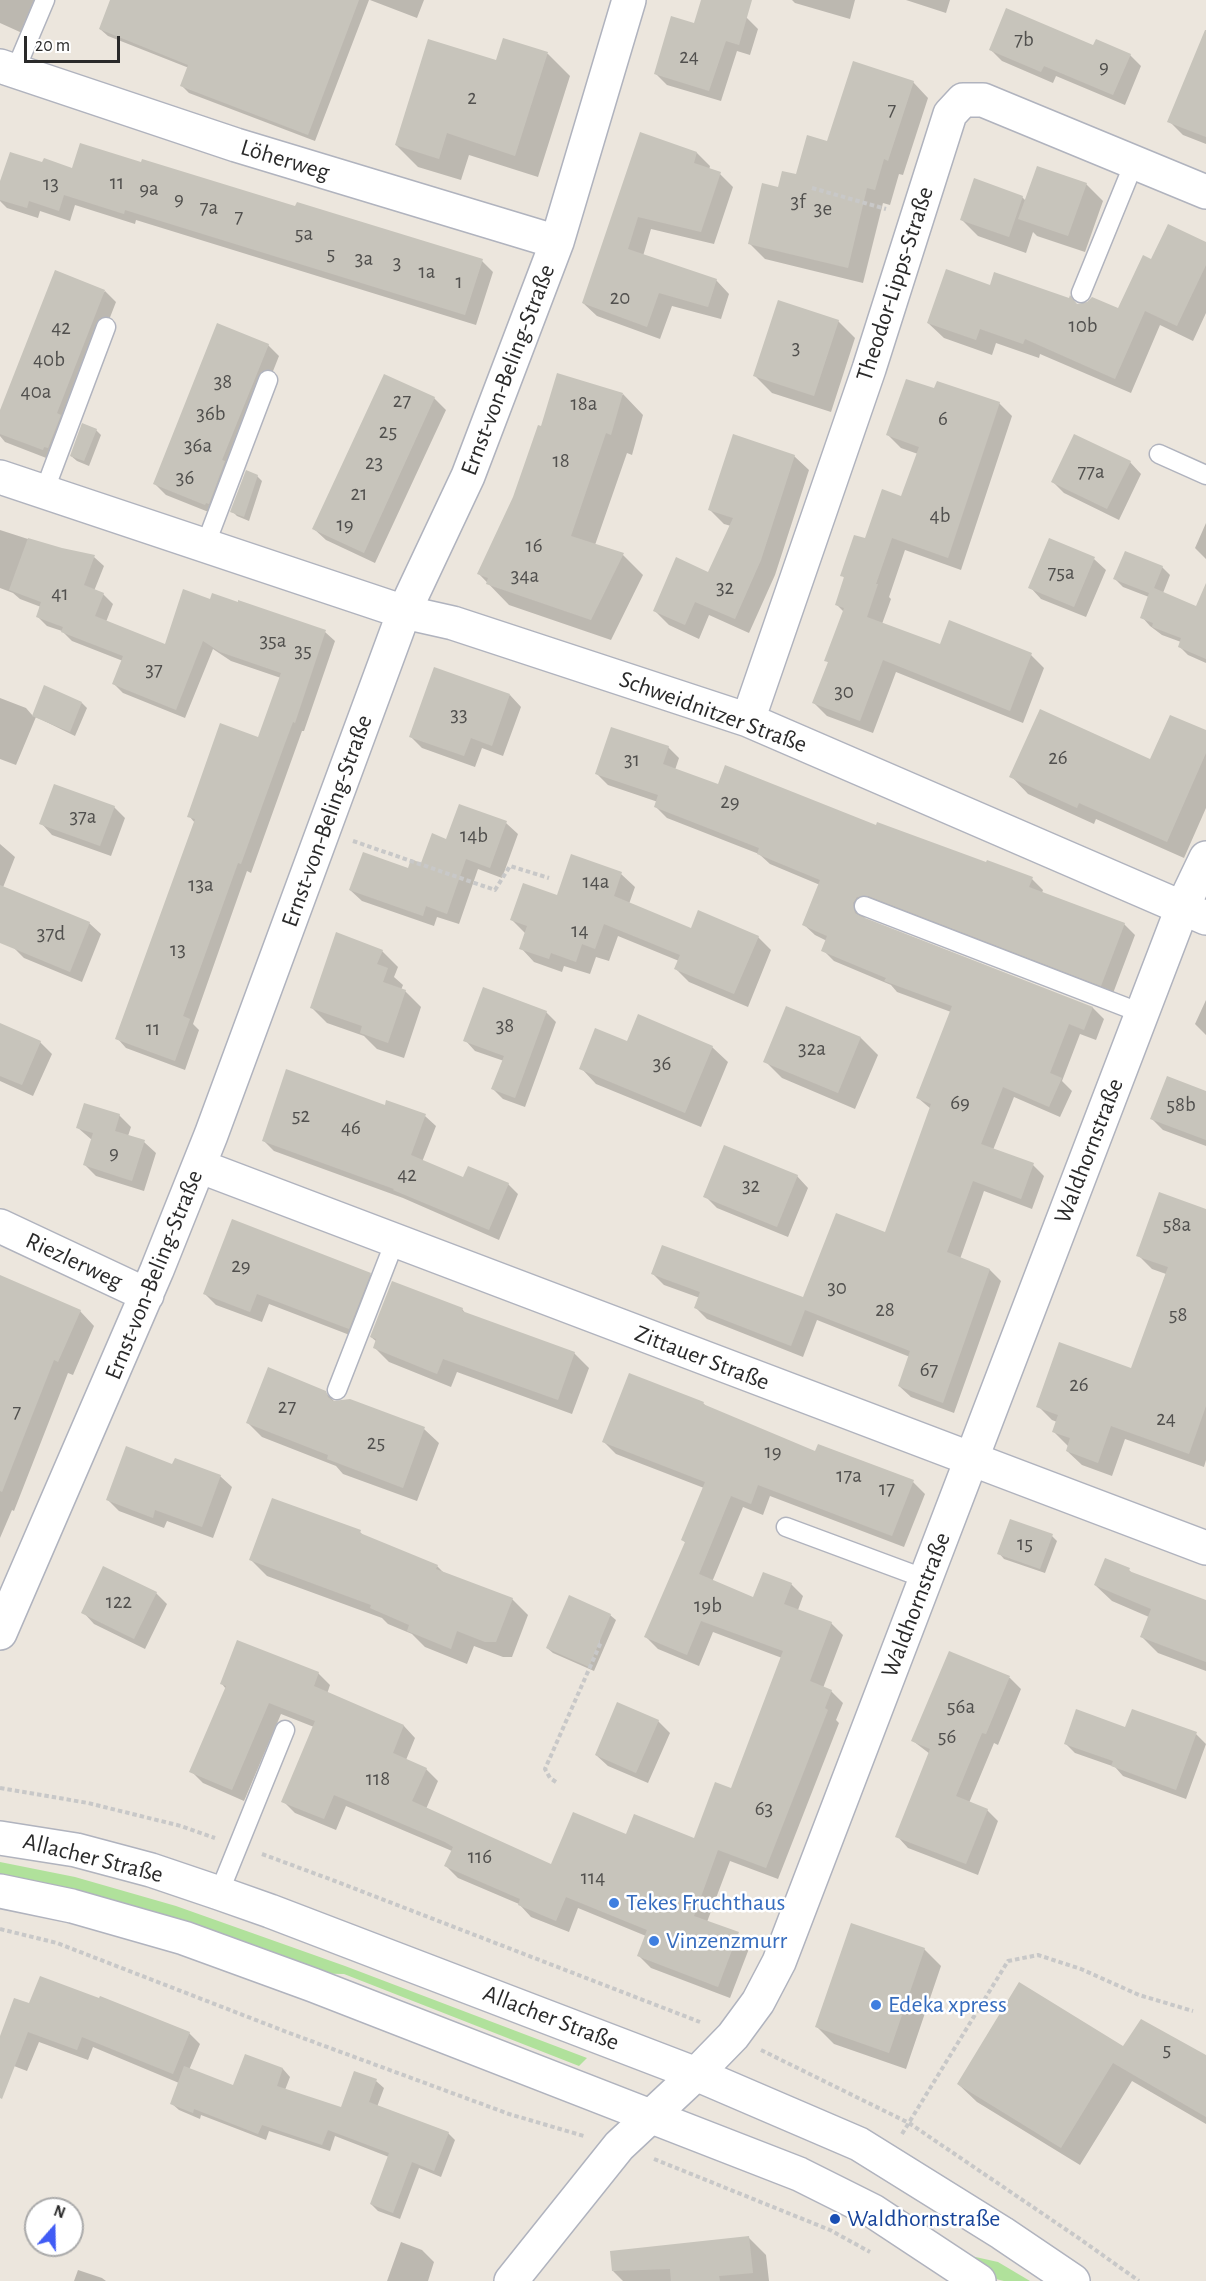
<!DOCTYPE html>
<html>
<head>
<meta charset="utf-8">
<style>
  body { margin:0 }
  #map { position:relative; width:1206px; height:2281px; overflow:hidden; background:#ece6dd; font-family:"Alegreya Sans",sans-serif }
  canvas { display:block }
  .north { position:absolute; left:24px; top:2197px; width:60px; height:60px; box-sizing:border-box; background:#fff; border:2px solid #aaa; border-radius:50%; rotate:20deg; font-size:16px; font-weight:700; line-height:24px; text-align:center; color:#2a2a2a }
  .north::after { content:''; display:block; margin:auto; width:21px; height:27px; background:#415cf5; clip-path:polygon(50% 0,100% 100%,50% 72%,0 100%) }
  .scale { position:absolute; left:24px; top:36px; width:96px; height:27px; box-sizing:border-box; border:3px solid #2a2a2a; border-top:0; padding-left:8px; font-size:18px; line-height:21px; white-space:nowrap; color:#2a2a2a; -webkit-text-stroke:4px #fff; paint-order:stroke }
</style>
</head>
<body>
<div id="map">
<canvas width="1206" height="2281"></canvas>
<div class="north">N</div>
<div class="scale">20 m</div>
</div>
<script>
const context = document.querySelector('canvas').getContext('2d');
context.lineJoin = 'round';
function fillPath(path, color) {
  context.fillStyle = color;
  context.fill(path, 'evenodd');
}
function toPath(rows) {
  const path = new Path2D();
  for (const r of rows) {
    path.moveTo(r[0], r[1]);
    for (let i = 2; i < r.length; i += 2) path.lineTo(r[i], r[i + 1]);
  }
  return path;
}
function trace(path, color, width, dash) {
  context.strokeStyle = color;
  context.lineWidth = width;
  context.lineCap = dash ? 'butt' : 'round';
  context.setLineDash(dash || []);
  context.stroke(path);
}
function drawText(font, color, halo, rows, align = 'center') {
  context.font = font + ' "Alegreya Sans",sans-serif';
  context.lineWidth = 5;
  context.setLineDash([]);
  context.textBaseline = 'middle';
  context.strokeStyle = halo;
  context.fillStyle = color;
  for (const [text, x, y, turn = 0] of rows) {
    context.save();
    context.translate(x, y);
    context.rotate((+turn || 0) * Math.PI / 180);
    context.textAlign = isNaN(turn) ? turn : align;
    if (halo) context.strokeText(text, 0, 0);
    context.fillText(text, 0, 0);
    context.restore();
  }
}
fillPath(toPath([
  [0,1862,75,1877,176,1906,345,1966,587,2058,579,2066,344,1974,299,1973,0,1883],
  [962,2254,998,2262,1030,2281,1004,2281,984,2276]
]), '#b0e19b');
fillPath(toPath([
  [0,0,48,0,31,37,0,23],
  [111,0,369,0,315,141,189,93,182,86,189,68,108,36,100,29],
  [370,0,424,0,417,18],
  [792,0,855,0,850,19,795,3],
  [906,0,950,0,946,13],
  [746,17,758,29,750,55,737,51,721,101,667,85,655,73,695,25],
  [504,39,548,54,570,76,538,177,469,155,461,180,418,167,396,145,497,62],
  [1094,47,1130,55,1141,66,1125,105,1056,76,1053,83,1002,61,990,49],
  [1206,68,1206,144,1183,135,1169,121],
  [913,82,928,98,903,175,899,174,890,205,883,203,863,283,765,259,749,243,779,189,797,176,828,143],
  [641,134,697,153,710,166,709,170,720,174,733,187,714,244,651,229,643,256,716,280,729,294,721,319,672,306,660,339,597,316,583,303],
  [43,164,296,208,482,261,493,272,476,325,136,220,135,224,75,205,70,221,40,211,38,218,7,208,0,201,0,186],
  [1086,184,1103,201,1085,252,1037,236,1033,232,1026,253,978,236,961,219,1022,197,1026,201],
  [1206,244,1206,313,1193,341,1160,325,1131,393,1040,354,1039,358,996,343,992,355,944,338,928,323,991,286,1078,305,1088,304,1119,310,1151,261],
  [105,291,116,302,54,461,5,442,0,436,0,414],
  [838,321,855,338,831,412,772,393,755,376],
  [268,345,279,356,216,515,166,495,155,484],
  [935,390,999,403,1012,416,961,570,905,550,889,597,891,599,882,624,940,646,1031,655,1044,668,1023,723,896,672,873,733,827,716,814,703,829,663,826,660,844,612,836,604,845,579,842,575,866,540,902,498,918,454,901,448,888,435],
  [623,394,643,415,632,455,627,453,595,545,623,555,643,575,611,640,509,605,479,574],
  [434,398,446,410,375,563,326,540,314,529],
  [96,430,101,435,89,466,77,461,71,456],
  [794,456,809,470,775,575,749,633,709,615,699,639,669,625,654,610,709,574,731,526,724,524,709,509],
  [1130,462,1141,474,1119,520,1064,493,1053,482],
  [257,476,262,481,249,521,237,516,232,511],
  [1206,523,1206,559,1195,548],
  [0,530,62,550,94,557,104,566,94,591,103,594,113,604,106,622,166,646,211,601,325,632,335,641,304,731,302,731,293,756,251,873,247,871,193,1024,199,1030,185,1070,126,1048,117,1038,195,823,189,816,259,739,281,678,231,661,213,649,185,718,123,693,113,683,123,661,72,641,62,631,47,626,38,617,41,607,20,599,13,593,0,588],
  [1094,559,1106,570,1086,617,1041,599,1030,587],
  [1162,567,1170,575,1163,593,1206,612,1206,663,1188,655,1179,646,1181,642,1162,635,1150,626,1142,617,1149,597,1123,587,1115,579],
  [510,695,521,707,503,756,482,748,475,767,422,748,410,736],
  [0,698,26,708,33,716,82,703,87,708,75,736,36,717,16,765,0,759],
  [1206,732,1206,808,1184,858,1096,819,1094,824,1028,794,1011,776,1151,761],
  [668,747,679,758,675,770,718,785,876,827,1032,879,1043,890,1042,893,1124,924,1135,935,1112,996,864,914,865,920,1093,1008,1104,1019,1096,1040,1080,1034,1062,1081,1072,1091,1060,1117,1014,1097,993,1150,1033,1165,1044,1176,1032,1209,984,1191,960,1259,990,1270,1001,1281,954,1413,911,1397,899,1386,910,1357,817,1320,803,1357,707,1319,696,1308,700,1298,664,1285,653,1274,804,1299,886,1234,931,1109,918,1098,951,1012,897,992,891,985,834,961,823,950,827,941,815,935,803,924,820,885,770,864,759,854,667,818,656,807,658,802,608,785,597,774],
  [114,807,125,818,111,856,52,835,41,823],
  [506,823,518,834,502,878,478,869,459,924,437,917,434,926,362,901,350,890,422,865,447,841],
  [0,844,15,857,0,895],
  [621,874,635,887,629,904,692,930,758,937,771,950,748,1007,689,982,676,969,679,961,618,936,609,961,596,957,590,974,564,966,562,972,534,962,521,948,526,934,511,919,558,897],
  [89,923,101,934,82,982,24,958,13,947],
  [382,951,398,967,394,977,403,985,401,990,405,991,421,1007,404,1058,377,1049,364,1036,327,1023,311,1007],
  [1206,1000,1206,1035,1195,1024],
  [787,1008,861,1038,878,1055,855,1109,782,1078,765,1061],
  [546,1012,556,1022,525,1107,503,1099,493,1089,504,1061,475,1051,465,1040],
  [0,1025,40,1042,52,1054,33,1096,0,1081],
  [628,1042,712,1047,728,1062,701,1127,596,1084,581,1068],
  [1206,1092,1206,1146,1163,1130,1152,1119],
  [386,1106,425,1116,436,1126,422,1162,464,1179,508,1184,518,1194,499,1240,403,1198,274,1151,263,1140],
  [119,1115,131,1127,128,1136,144,1142,156,1153,144,1191,96,1176,85,1165,92,1140,78,1128],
  [797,1176,808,1188,788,1237,717,1208,705,1196],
  [1206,1211,1206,1460,1204,1467,1125,1439,1112,1476,1082,1465,1067,1451,1069,1447,1054,1432,1057,1422,1052,1420,1038,1406,1132,1370,1166,1274,1152,1269,1138,1255],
  [370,1274,381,1285,360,1339,269,1304,262,1322,216,1305,205,1294],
  [0,1276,80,1311,94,1326,73,1375,68,1373,14,1511,12,1510,0,1538],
  [462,1309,467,1315,574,1353,589,1368,572,1414,457,1372,451,1387,389,1362,375,1348,377,1342,371,1337],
  [325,1392,335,1402,424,1429,439,1443,417,1501,343,1474,336,1466,262,1437,248,1423],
  [703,1403,707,1407,816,1453,913,1482,925,1494,904,1547,770,1496,763,1515,743,1507,712,1582,754,1599,791,1584,803,1596,798,1610,831,1623,843,1635,823,1688,831,1691,843,1703,836,1720,839,1723,778,1879,730,1861,707,1922,738,1934,750,1946,730,1998,651,1968,639,1956,646,1936,578,1908,569,1932,531,1917,519,1904,458,1878,446,1866,452,1851,346,1806,336,1830,295,1813,283,1801,314,1727,281,1714,244,1801,203,1783,191,1771,226,1689,222,1684,318,1673,330,1685,327,1694,404,1726,415,1738,406,1760,426,1769,438,1781,426,1809,552,1866,627,1836,695,1840,732,1790,782,1658,713,1632,699,1666,658,1649,646,1637,686,1543,683,1540,704,1488,616,1454,604,1442],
  [173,1466,220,1476,232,1487,213,1538,167,1521,164,1528,119,1511,108,1500],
  [360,1532,365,1537,437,1566,445,1574,512,1599,528,1615,512,1657,503,1657,474,1646,467,1664,425,1647,412,1634,388,1624,382,1618,267,1576,251,1560],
  [1052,1536,1057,1541,1045,1573,1004,1559,999,1553],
  [1129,1570,1134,1575,1206,1601,1206,1671,1158,1653,1142,1637,1149,1617,1112,1601,1095,1585],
  [156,1593,167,1604,145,1649,94,1624,83,1612],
  [610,1615,616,1620,594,1671,553,1653,547,1648],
  [950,1653,1010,1678,1021,1689,998,1745,994,1743,969,1803,987,1810,998,1821,978,1875,908,1848,897,1836,930,1754,913,1741],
  [658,1721,670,1733,648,1783,608,1766,596,1755],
  [1126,1729,1196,1734,1206,1744,1186,1799,1123,1776,1115,1767,1075,1753,1065,1743],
  [924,1949,941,1966,906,2069,834,2044,817,2027],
  [30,2005,189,2033,200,2044,189,2070,234,2087,246,2056,283,2069,290,2077,285,2090,341,2109,376,2081,384,2088,377,2107,448,2133,455,2140,441,2177,419,2168,400,2219,378,2211,371,2204,389,2157,335,2136,330,2151,269,2131,266,2140,201,2115,200,2119,179,2110,171,2103,179,2083,93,2047,88,2060,39,2042,27,2071,6,2063,0,2057,0,2040],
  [1124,2048,1206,2056,1206,2124,1132,2081,1080,2165,977,2102,958,2084],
  [749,2238,766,2255,769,2281,623,2281,613,2271],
  [401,2242,422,2250,434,2262,428,2281,387,2281],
  [78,2270,102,2278,106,2281,74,2281]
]), '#0003');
fillPath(toPath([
  [110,0,359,0,308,135,180,86,188,65,99,29],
  [701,0,752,0,739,45,726,41,709,91,654,74,671,16,694,23],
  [1006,8,1093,45,1096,39,1131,54,1113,95,1044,66,1041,72,989,50],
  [1205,30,1206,30,1206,137,1167,122],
  [503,38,548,52,515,156,447,133,439,159,395,145,428,39,496,60],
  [853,61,914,81,888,161,884,159,875,190,867,188,848,268,748,244,762,183,778,187,782,171,796,174,807,135,827,141],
  [640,132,697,152,694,163,721,172,701,232,638,217,628,249,717,279,708,307,659,293,647,327,582,303],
  [80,143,141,162,142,159,295,206,297,202,483,259,465,315,125,210,124,214,64,195,59,211,29,201,27,208,0,200,0,181,10,152,42,162,44,158,72,168],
  [1037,166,1087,183,1068,236,1018,219],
  [974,178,1023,196,1009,237,960,220],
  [1168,224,1206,242,1206,265,1177,326,1145,311,1115,379,1025,339,1023,344,980,329,976,340,927,323,946,269,990,285,994,272,1069,298,1070,295,1077,304,1087,302,1092,297,1118,308,1143,255,1151,259],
  [55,270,105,290,57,413,61,415,48,448,44,447,43,450,0,434,0,410],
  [778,300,839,320,814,396,753,376],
  [217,323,269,344,222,460,225,461,209,504,206,503,205,505,153,484],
  [557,373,623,393,611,435,606,433,571,536,624,553,591,620,486,584,488,578,477,574,513,497,538,425,541,426],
  [384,374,435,397,364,553,312,529],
  [906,379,934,388,937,381,1000,402,948,558,892,538,876,584,878,584,867,617,940,644,949,620,1032,653,1010,711,883,660,860,721,812,703,828,662,824,661,844,608,835,605,844,577,840,576,854,535,865,538,882,489,901,496,919,447,886,435],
  [82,423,97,429,84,461,70,456],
  [733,434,795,455,761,560,735,619,695,602,685,625,653,611,676,557,708,572,733,518,708,510],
  [1074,434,1131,461,1107,509,1051,482],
  [246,470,258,475,244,517,230,512],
  [28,538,62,548,95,555,84,585,104,593,95,616,165,644,183,589,210,599,212,593,238,602,238,600,326,630,295,723,293,722,284,746,241,864,238,863,183,1016,190,1019,175,1061,115,1039,195,819,187,817,220,723,258,737,281,673,220,652,203,641,176,710,112,684,123,656,61,632,63,627,36,617,41,602,9,590],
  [1049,538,1095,557,1074,607,1028,588],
  [1125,551,1163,566,1154,588,1196,606,1206,583,1206,659,1178,647,1181,638,1152,627,1153,623,1140,618,1149,593,1113,579],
  [434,667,510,694,492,746,471,738,464,756,409,737],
  [44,685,82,702,70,732,32,716],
  [1040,709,1150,759,1170,715,1206,730,1206,753,1167,842,1079,803,1077,808,1009,777],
  [611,727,669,746,663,764,718,784,725,765,876,825,877,822,986,862,987,860,1033,877,1029,887,1125,923,1101,986,868,896,857,897,853,903,855,913,860,916,1093,1007,1084,1030,1069,1024,1050,1073,1062,1078,1049,1107,1003,1087,981,1144,1034,1163,1021,1199,973,1181,947,1252,990,1269,943,1403,898,1386,910,1351,805,1310,791,1346,694,1308,700,1292,651,1274,662,1245,803,1297,836,1213,885,1232,931,1104,916,1098,952,1006,884,981,886,978,821,951,827,936,802,925,820,880,757,854,759,848,654,807,658,795,595,774],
  [54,784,115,806,100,846,39,824],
  [459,804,507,821,490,868,466,859,447,914,426,906,423,916,349,890,363,852,408,868,411,859,421,863,432,833,446,839],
  [571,854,622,872,614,896,691,928,698,910,759,936,734,994,674,969,680,955,604,924,595,949,582,944,576,962,551,953,549,959,519,949,527,926,510,920,523,883,557,895],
  [0,885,90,922,70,972,0,943],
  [336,932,383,950,377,964,388,968,383,982,406,990,388,1043,360,1033,362,1026,310,1008],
  [483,987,547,1011,515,1098,491,1089,504,1056,463,1041],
  [786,1006,861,1037,838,1093,763,1062],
  [638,1014,713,1046,685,1113,579,1069,595,1028,627,1041],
  [0,1023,41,1041,22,1085,0,1076],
  [286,1069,385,1105,386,1100,426,1114,411,1155,463,1177,468,1166,509,1183,489,1230,393,1190,394,1189,262,1141],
  [1167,1076,1206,1091,1206,1140,1150,1119],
  [84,1103,120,1114,115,1131,145,1140,132,1181,83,1165,93,1133,76,1128],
  [724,1145,798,1175,777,1227,703,1197],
  [1159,1192,1206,1209,1206,1406,1189,1454,1111,1426,1098,1463,1066,1451,1070,1438,1052,1432,1058,1415,1036,1407,1059,1342,1131,1368,1168,1267,1136,1256],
  [232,1219,371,1273,349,1329,257,1294,250,1312,203,1294],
  [0,1275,81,1310,58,1362,54,1360,2,1492,0,1491],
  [392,1281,463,1308,462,1311,575,1352,558,1400,443,1359,437,1374,373,1348,376,1339,370,1337],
  [268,1367,326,1391,328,1397,333,1401,350,1399,425,1427,403,1488,327,1459,328,1455,246,1423],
  [629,1373,704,1402,703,1404,815,1451,818,1444,914,1480,892,1536,758,1485,751,1504,731,1496,699,1574,753,1597,763,1572,792,1583,784,1604,832,1622,810,1681,832,1690,825,1708,828,1710,766,1868,718,1850,694,1916,739,1932,718,1987,637,1956,647,1930,566,1897,556,1921,518,1905,520,1899,444,1866,453,1847,445,1842,334,1795,324,1819,281,1802,315,1721,269,1703,232,1790,189,1772,226,1686,220,1684,237,1640,319,1672,314,1686,404,1725,393,1753,427,1768,412,1801,551,1864,573,1812,626,1834,634,1814,694,1838,715,1782,731,1788,783,1651,701,1621,687,1655,644,1637,685,1542,681,1540,705,1482,602,1442],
  [126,1446,172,1464,175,1458,221,1475,202,1527,155,1510,153,1518,106,1500],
  [272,1498,361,1530,360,1533,438,1565,436,1569,513,1598,496,1642,485,1642,457,1631,451,1649,407,1631,409,1625,370,1608,371,1605,249,1560],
  [1010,1519,1053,1534,1040,1569,997,1554],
  [1105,1558,1130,1568,1129,1571,1206,1600,1206,1662,1140,1637,1151,1609,1094,1585],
  [103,1566,157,1592,134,1639,81,1613],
  [569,1595,611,1614,589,1667,546,1648],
  [949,1651,1010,1676,986,1734,982,1733,956,1796,988,1809,966,1864,895,1837,930,1749,911,1741],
  [617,1702,659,1720,636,1773,595,1755],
  [1076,1709,1125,1727,1132,1709,1197,1732,1176,1790,1111,1766,1113,1761,1064,1744],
  [851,1923,925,1948,889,2053,815,2027],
  [40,1976,99,1998,100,1996,190,2032,173,2074,82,2037,77,2050,28,2032,2,2099,0,2098,0,2036,14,1998,29,2003],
  [1019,1982,1123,2046,1141,2019,1206,2055,1206,2117,1113,2063,1061,2148,957,2084],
  [245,2054,283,2068,277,2086,341,2107,354,2071,377,2079,369,2102,449,2132,434,2171,412,2162,393,2213,370,2204,389,2153,328,2130,322,2145,262,2125,258,2134,194,2109,193,2113,170,2104,184,2066,233,2085],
  [749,2236,753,2273,719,2276,720,2281,671,2281,670,2269,612,2271,610,2251]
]), '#c7c4bb');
const service = toPath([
  [15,71,45,0],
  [1081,293,1134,163],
  [1159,454,1206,475],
  [44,492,106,327],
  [205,546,268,380],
  [864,906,1141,1013],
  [337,1390,395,1241],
  [786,1527,926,1579],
  [219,1893,285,1730]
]);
const minor = toPath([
  [0,66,236,145,557,242],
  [0,477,404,612,453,623,748,720,1206,918],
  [748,720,869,369,950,114,963,100,983,100,1206,192],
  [199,1166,1206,1548],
  [0,1226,147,1295],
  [0,1633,157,1270,211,1135,404,612,468,476,557,242,629,0],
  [511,2281,619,2146,696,2074]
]);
const tertiary = toPath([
  [696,2074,733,2036,758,2002,779,1962,1183,906,1206,858]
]);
const secondary = toPath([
  [0,1838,76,1850,151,1870,219,1893,270,1911,696,2074,859,2144,1002,2233,1073,2281],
  [0,1891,72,1906,184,1938,313,1985,799,2174,873,2211,979,2281]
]);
trace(service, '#b0b3be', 21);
trace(minor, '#b0b3be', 36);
trace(tertiary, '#b0b3be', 36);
trace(secondary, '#b0b3be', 36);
trace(toPath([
  [812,188,886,209],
  [353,841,495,890,510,866,549,878],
  [556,1782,550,1778,545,1769,601,1642,599,1642],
  [0,1788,88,1803,181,1826,215,1838],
  [262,1854,335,1881,700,2022],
  [0,1929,57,1943,292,2034,509,2114,584,2136],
  [761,2050,909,2123,1080,2239,1139,2281],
  [902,2134,1008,1961,1038,1955,1081,1969,1139,1995,1193,2011],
  [654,2159,830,2230,870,2252]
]), '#c8c8c8', 4, [4.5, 3]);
trace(service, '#fff', 18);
trace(minor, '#fff', 33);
trace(tertiary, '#fff', 33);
trace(secondary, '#fff', 33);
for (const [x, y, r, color] of [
  [614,1903,6,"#3f7fe0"],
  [654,1941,6,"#3f7fe0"],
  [876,2005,6,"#3f7fe0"],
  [835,2219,6,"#1a4fb4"]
]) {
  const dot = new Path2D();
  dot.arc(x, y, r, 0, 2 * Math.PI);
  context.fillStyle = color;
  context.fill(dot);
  trace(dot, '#fff', 2);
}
drawText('21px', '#51504e', null, [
  ["7b",1024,40],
  ["24",689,57],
  ["9",1104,67],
  ["2",472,98],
  ["7",892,110],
  ["11",117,183],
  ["13",51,184],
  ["9a",149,189],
  ["9",179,199],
  ["3f",798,202],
  ["7a",209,208],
  ["3e",823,209],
  ["7",239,217],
  ["5a",304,234],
  ["5",331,254],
  ["3a",364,259],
  ["3",397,263],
  ["1a",427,272],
  ["1",459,282],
  ["20",620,298],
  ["10b",1083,326],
  ["42",61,328],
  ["3",796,348],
  ["40b",49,360],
  ["38",223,382],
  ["40a",36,392],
  ["27",402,401],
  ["18a",584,404],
  ["36b",211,414],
  ["6",943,419],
  ["25",388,432],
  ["36a",198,446],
  ["18",561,461],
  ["23",374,463],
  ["77a",1091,472],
  ["36",185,478],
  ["21",359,494],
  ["4b",940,516],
  ["19",345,525],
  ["16",534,546],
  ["75a",1061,573],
  ["34a",525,576],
  ["32",725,588],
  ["41",60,594],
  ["35a",273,641],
  ["35",303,651],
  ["37",154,670],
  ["30",844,692],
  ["33",459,715],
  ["26",1058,758],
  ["31",632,760],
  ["29",730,802],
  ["37a",83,817],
  ["14b",474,836],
  ["14a",596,882],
  ["13a",201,885],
  ["14",580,931],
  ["37d",51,934],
  ["13",178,950],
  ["38",505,1026],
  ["11",153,1029],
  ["32a",812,1049],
  ["36",662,1064],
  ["69",960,1103],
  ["58b",1181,1105],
  ["52",301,1116],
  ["46",351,1128],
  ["9",114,1153],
  ["42",407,1175],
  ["32",751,1186],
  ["58a",1177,1225],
  ["29",241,1266],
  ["30",837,1288],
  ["28",885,1310],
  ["58",1178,1315],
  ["67",929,1370],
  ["26",1079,1385],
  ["27",287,1407],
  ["7",17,1412],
  ["24",1166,1419],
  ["25",376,1443],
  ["19",773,1452],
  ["17a",849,1476],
  ["17",887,1489],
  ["15",1025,1544],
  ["122",119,1602],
  ["19b",708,1606],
  ["56a",961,1707],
  ["56",947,1737],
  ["118",378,1779],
  ["63",764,1809],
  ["116",480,1857],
  ["114",593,1878],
  ["5",1167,2050]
]);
drawText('24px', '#2a2a2a', '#fff', [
  ["Löherweg",285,160,17],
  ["Theodor-Lipps-Straße",895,284,-72],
  ["Ernst-von-Beling-Straße",508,370,-69],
  ["Schweidnitzer Straße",713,712,20],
  ["Ernst-von-Beling-Straße",327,821,-70],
  ["Waldhornstraße",1089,1151,-69],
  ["Riezlerweg",74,1261,25],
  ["Ernst-von-Beling-Straße",154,1275,-68],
  ["Zittauer Straße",702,1358,21],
  ["Waldhornstraße",916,1605,-69],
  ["Allacher Straße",93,1858,14],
  ["Allacher Straße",551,2018,21]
]);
drawText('24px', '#366cbe', '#fff', [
  ["Tekes Fruchthaus",626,1903],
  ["Vinzenzmurr",666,1941],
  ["Edeka xpress",888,2005]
], 'left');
drawText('24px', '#164399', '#fff', [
  ["Waldhornstraße",847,2219]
], 'left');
</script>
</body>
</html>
